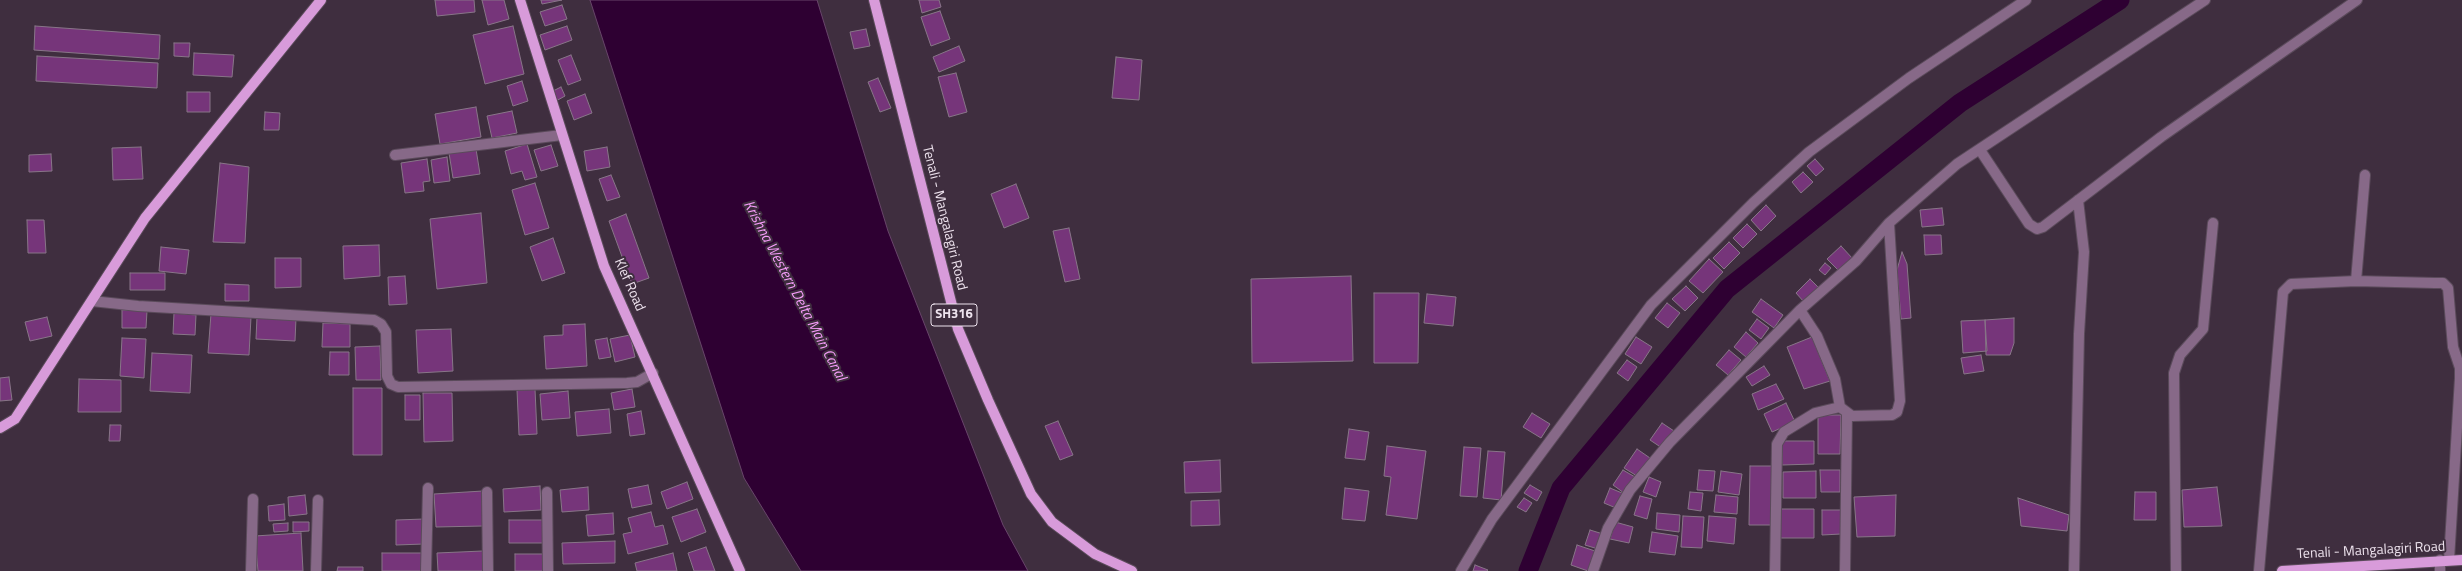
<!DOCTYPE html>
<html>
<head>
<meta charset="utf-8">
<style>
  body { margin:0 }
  canvas { display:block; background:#3f2e3f }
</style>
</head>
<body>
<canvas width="2462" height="571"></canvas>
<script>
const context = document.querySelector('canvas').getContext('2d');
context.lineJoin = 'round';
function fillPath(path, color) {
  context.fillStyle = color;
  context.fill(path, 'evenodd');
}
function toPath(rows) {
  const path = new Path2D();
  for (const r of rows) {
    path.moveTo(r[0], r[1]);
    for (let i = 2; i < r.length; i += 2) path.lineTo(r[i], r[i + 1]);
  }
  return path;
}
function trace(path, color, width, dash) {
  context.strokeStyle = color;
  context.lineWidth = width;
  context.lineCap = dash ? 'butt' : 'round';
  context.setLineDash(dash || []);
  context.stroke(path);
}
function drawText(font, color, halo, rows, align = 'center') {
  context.font = font + ' "Titillium Web",sans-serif';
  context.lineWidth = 4;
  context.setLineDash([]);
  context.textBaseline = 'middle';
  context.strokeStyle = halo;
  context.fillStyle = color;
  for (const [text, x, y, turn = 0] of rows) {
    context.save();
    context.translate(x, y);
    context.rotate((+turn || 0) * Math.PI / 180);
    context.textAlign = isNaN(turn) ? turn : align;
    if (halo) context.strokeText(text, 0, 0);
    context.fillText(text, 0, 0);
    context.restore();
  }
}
const water = toPath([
  [590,0,817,0,888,231,1003,525,1028,571,801,571,744,478,590,0]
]);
fillPath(water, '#2e0032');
trace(water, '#68446a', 1);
trace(toPath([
  [1528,571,1561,488,1727,289,1960,103,2120,0]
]), '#2e0032', 19);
const building = toPath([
  [435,0,474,0,475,12,437,16,435,0],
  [482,0,504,0,509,19,488,25,482,0],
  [541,0,562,0,542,4,541,0],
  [919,0,939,0,941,7,922,13,919,0],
  [562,5,567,19,545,26,540,12,562,5],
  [940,11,950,39,931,46,921,17,940,11],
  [35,26,160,35,159,59,34,50,35,26],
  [513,26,524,74,485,84,473,35,513,26],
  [567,26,572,40,545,50,540,35,567,26],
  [866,29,870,46,854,49,850,32,866,29],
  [174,43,190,43,189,57,174,56,174,43],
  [959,46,965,61,939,72,933,57,959,46],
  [194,53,234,55,232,77,193,75,194,53],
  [571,55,581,80,568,85,558,60,571,55],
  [37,56,158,63,157,88,36,81,37,56],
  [1116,57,1142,60,1139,100,1112,98,1116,57],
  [956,73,967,112,949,117,938,77,956,73],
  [878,78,891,108,880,112,868,82,878,78],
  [522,81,528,101,513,106,507,86,522,81],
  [561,87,565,96,556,101,551,92,561,87],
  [187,92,210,92,210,112,187,112,187,92],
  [585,94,592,113,574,120,567,101,585,94],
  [476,107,481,137,440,144,435,114,476,107],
  [512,111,517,133,492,138,487,116,512,111],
  [265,112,280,113,279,130,264,130,265,112],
  [527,144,537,177,525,180,522,171,511,174,505,151,527,144],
  [551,145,558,166,541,171,534,150,551,145],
  [141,147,143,179,113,180,112,148,141,147],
  [607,147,610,167,587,171,584,151,607,147],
  [476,149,480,174,453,178,449,153,476,149],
  [51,154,52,171,29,172,29,155,51,154],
  [447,157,450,181,434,183,431,160,447,157],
  [427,159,430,181,423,182,424,191,405,193,401,163,427,159],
  [1815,159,1824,169,1816,176,1807,166,1815,159],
  [220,163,249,167,245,243,213,242,220,163],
  [1803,172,1813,182,1801,193,1792,182,1803,172],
  [611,175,620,197,607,201,599,179,611,175],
  [535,183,549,228,525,235,512,190,535,183],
  [1016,184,1029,218,1004,228,991,194,1016,184],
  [1766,205,1776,216,1761,231,1751,220,1766,205],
  [1942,208,1944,225,1922,227,1920,210,1942,208],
  [481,213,487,283,437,289,430,219,481,213],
  [626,214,649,278,632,284,609,221,626,214],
  [27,220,44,220,46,253,28,253,27,220],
  [1747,224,1757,234,1743,248,1733,238,1747,224],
  [1069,228,1080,279,1065,282,1053,231,1069,228],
  [1924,235,1941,235,1942,254,1925,255,1924,235],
  [553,238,565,273,542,281,530,247,553,238],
  [1729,242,1740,253,1724,269,1713,258,1729,242],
  [379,245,380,276,344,279,343,246,379,245],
  [1841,246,1853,259,1840,272,1827,259,1841,246],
  [161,247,189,250,186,274,159,271,161,247],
  [1902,252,1907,264,1911,318,1901,319,1897,270,1902,252],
  [275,258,301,258,301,287,275,288,275,258],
  [1709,259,1723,272,1703,293,1689,281,1709,259],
  [1825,263,1831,268,1825,275,1819,270,1825,263],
  [130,273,165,273,165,290,130,290,130,273],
  [405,276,407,304,389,305,388,277,405,276],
  [1351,276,1353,361,1252,363,1251,279,1351,276],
  [1810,279,1818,287,1804,302,1796,293,1810,279],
  [225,284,249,285,249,301,225,301,225,284],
  [1686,286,1698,298,1685,311,1672,299,1686,286],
  [1374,293,1419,293,1418,363,1374,363,1374,293],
  [1427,294,1456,297,1453,326,1424,323,1427,294],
  [1761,299,1783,315,1774,328,1752,312,1761,299],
  [1667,303,1680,313,1668,328,1655,318,1667,303],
  [122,310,147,311,146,328,122,328,122,310],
  [174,313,196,315,195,335,173,334,174,313],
  [211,314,251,317,249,355,208,353,211,314],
  [47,317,52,336,30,341,25,322,47,317],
  [257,317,296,318,295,341,256,339,257,317],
  [2014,318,2014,343,2010,355,1986,355,1985,320,2014,318],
  [1757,319,1769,328,1761,339,1749,330,1757,319],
  [1985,320,1987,351,1963,353,1961,321,1985,320],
  [323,323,350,324,350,347,322,347,323,323],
  [585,324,587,366,546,369,544,336,563,335,563,325,585,324],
  [451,329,453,371,418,373,416,330,451,329],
  [1746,332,1758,343,1746,357,1734,347,1746,332],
  [630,335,635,357,615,362,610,339,630,335],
  [1636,337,1652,347,1641,364,1625,354,1636,337],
  [1812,337,1830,381,1804,389,1787,347,1812,337],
  [122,338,146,339,144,378,120,376,122,338],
  [607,338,611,357,599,359,595,340,607,338],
  [380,346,381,380,356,380,355,347,380,346],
  [1729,350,1741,360,1728,375,1716,365,1729,350],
  [330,352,349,352,349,375,329,375,330,352],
  [152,353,192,355,190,393,150,391,152,353],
  [1981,355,1984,371,1964,374,1961,358,1981,355],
  [1627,360,1637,367,1628,381,1617,373,1627,360],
  [1764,366,1770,375,1752,386,1746,377,1764,366],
  [9,377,12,400,0,401,0,378,9,377],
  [79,379,121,380,121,412,78,412,79,379],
  [1776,384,1784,399,1758,410,1752,394,1776,384],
  [353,388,382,388,382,455,353,455,353,388],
  [535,389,537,434,519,435,517,390,535,389],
  [632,389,635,407,614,410,611,393,632,389],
  [568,391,570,418,542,420,540,394,568,391],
  [423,393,452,393,453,441,424,442,423,393],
  [405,395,420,395,420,420,405,420,405,395],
  [1786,403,1795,422,1772,432,1764,414,1786,403],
  [609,409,611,433,577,436,575,412,609,409],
  [641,411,645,434,630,436,627,414,641,411],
  [1532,413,1550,424,1541,438,1523,427,1532,413],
  [1818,415,1841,415,1840,454,1818,454,1818,415],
  [1058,421,1073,455,1060,460,1045,426,1058,421],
  [1662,423,1674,431,1662,448,1650,440,1662,423],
  [110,425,121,425,120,441,109,441,110,425],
  [1349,429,1369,432,1365,460,1345,458,1349,429],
  [1782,441,1814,441,1814,464,1782,465,1782,441],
  [1387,446,1426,451,1417,519,1386,515,1391,477,1384,476,1387,446],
  [1464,447,1481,448,1477,497,1460,496,1464,447],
  [1637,449,1650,458,1637,476,1624,468,1637,449],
  [1488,451,1505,452,1501,500,1483,498,1488,451],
  [1220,460,1221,492,1185,493,1184,462,1220,460],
  [1750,466,1773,466,1773,525,1749,525,1750,466],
  [1623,470,1635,477,1624,493,1613,485,1623,470],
  [1699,470,1715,471,1713,491,1697,490,1699,470],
  [1820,470,1840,470,1840,492,1821,492,1820,470],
  [1721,471,1742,474,1739,495,1718,492,1721,471],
  [1816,471,1816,498,1783,498,1783,472,1816,471],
  [1649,477,1661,482,1656,497,1643,492,1649,477],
  [687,482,693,499,667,509,661,492,687,482],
  [648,485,652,504,632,508,628,489,648,485],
  [1530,485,1542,492,1537,501,1524,493,1530,485],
  [540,486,541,510,504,512,503,489,540,486],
  [588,487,589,510,562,512,560,490,588,487],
  [2217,487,2222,526,2184,527,2182,490,2217,487],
  [1345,488,1369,491,1365,521,1342,519,1345,488],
  [1610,488,1622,493,1616,508,1604,503,1610,488],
  [483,491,483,526,436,527,434,494,483,491],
  [1690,492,1703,493,1701,511,1688,509,1690,492],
  [2135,492,2156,492,2156,520,2134,520,2135,492],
  [305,495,307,514,289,516,288,497,305,495],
  [1716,495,1738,497,1737,514,1714,512,1716,495],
  [1896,495,1895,536,1857,537,1854,497,1896,495],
  [1640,496,1652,499,1647,519,1634,515,1640,496],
  [1524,498,1532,503,1526,512,1517,507,1524,498],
  [2018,498,2069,515,2067,531,2021,526,2018,498],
  [1219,500,1220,525,1191,526,1191,501,1219,500],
  [284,504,285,520,269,521,268,506,284,504],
  [697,509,706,532,681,542,672,517,697,509],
  [1780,509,1814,509,1814,538,1779,538,1780,509],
  [1822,510,1841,510,1841,534,1822,535,1822,510],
  [651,512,655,527,663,525,668,544,628,554,623,534,632,532,628,518,651,512],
  [613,513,614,534,588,536,586,515,613,513],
  [1657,513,1680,515,1679,532,1656,529,1657,513],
  [1683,516,1704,517,1702,548,1681,547,1683,516],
  [1709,516,1736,518,1734,544,1707,541,1709,516],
  [424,519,424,544,396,545,396,520,424,519],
  [509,520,544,520,544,543,509,543,509,520],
  [293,522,309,522,309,531,293,532,293,522],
  [1615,522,1633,527,1629,543,1610,539,1615,522],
  [288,523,288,531,274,532,273,524,288,523],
  [1590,530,1603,534,1598,549,1585,545,1590,530],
  [1652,532,1678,536,1675,555,1649,552,1652,532],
  [301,533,303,571,258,571,255,536,301,533],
  [615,541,615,563,563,564,562,543,615,541],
  [1577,545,1595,551,1588,571,1571,565,1577,545],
  [706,547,715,571,694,571,688,553,706,547],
  [483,551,484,571,438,571,437,553,483,551],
  [382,553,422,553,422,571,382,571,382,553],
  [673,553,677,571,637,571,635,563,673,553],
  [515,554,543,554,543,571,515,571,515,554],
  [1475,565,1488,570,1487,571,1473,571,1475,565],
  [338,567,363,567,363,571,337,571,338,567]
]);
fillPath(building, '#76357a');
trace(building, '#887588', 1);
const minor = toPath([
  [1980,150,2029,224,2037,229,2043,227,2161,137,2357,0],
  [395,155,562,135],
  [2356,281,2365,175],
  [92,301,138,306,374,320,381,324,386,332,387,376,391,384,398,387,627,383,637,382,653,373],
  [1800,310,1817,336,1835,379,1840,407,1852,416,1892,415,1897,412,1900,401,1889,223],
  [487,492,488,571],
  [547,492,548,571],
  [2440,560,2440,571],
  [251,571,253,499],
  [316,571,318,500],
  [426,571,428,488],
  [1461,571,1492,519,1651,305,1753,203,1809,152,1909,78,2026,0],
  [1593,571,1608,528,1630,490,1670,442,1800,310,1856,261,1889,223,1957,164,2205,0],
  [1775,571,1777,444,1784,432,1815,413,1840,407],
  [1845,571,1847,413],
  [2074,571,2079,334,2084,252,2078,200],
  [2176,571,2174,373,2180,355,2203,329,2213,223],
  [2259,571,2283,292,2291,284,2356,281,2435,283,2443,283,2448,288,2453,347,2460,368,2460,378,2449,560]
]);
const major = toPath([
  [520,0,604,266,740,571],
  [874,0,958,329,988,400,1031,494,1052,522,1095,554,1132,571],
  [0,428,15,419,145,218,321,0],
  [2282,571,2462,560]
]);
trace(minor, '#5b4b5b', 12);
trace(major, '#5b4b5b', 12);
trace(minor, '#876988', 10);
trace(major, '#d89bda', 10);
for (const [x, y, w] of [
  [954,315,46]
]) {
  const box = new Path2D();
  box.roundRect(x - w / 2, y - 11, w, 22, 3);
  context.fillStyle = '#3f2e3f';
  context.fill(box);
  trace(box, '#eee3ee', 1);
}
drawText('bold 13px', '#eee3ee', null, [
  ["SH316",954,315]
]);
drawText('14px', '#eee3ee', '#3f2e3f', [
  ["Tenali - Mangalagiri Road",944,218,76],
  ["Klef Road",629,285,66],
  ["Tenali - Mangalagiri Road",2371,551,-3]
]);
drawText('italic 15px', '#f69cfa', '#3f2e3f', [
  ["Krishna Western Delta Main Canal",794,291,62]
]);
</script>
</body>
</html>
